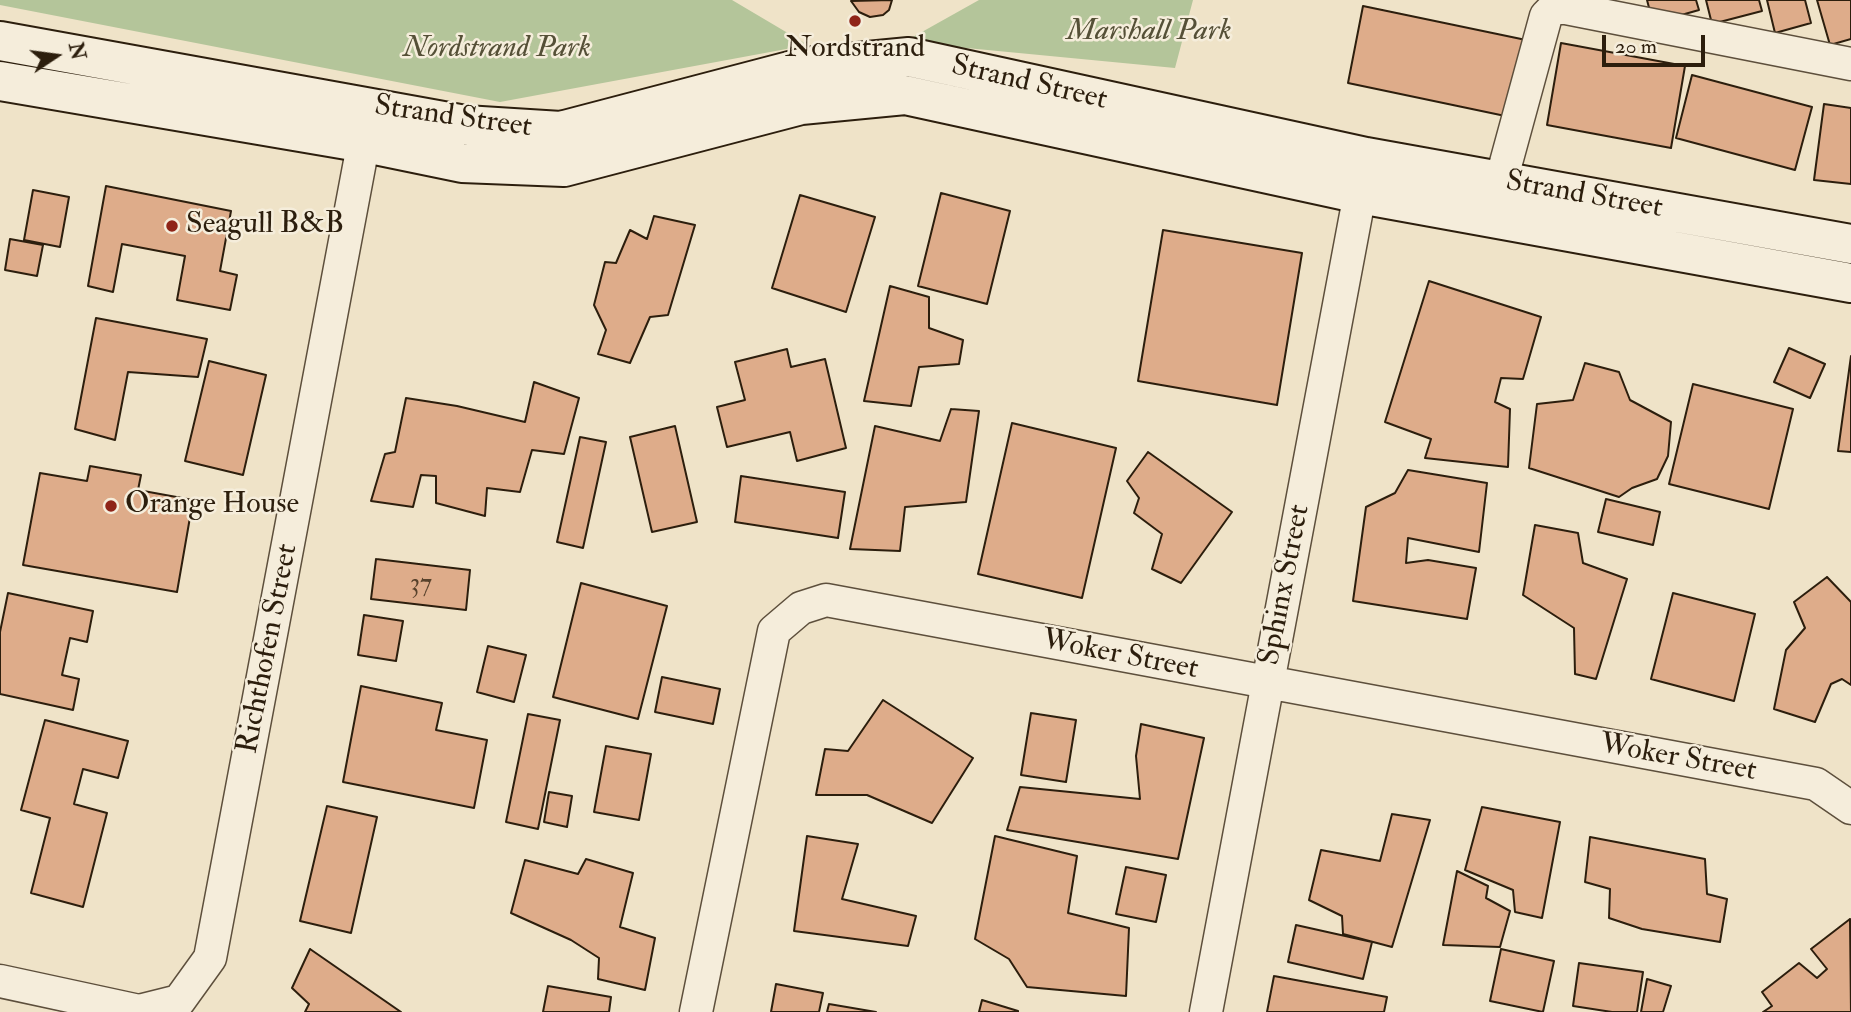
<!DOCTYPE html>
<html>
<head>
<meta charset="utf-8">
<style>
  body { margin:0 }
  #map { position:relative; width:1851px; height:1012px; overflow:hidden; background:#efe3c8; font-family:"IM FELL Double Pica",serif }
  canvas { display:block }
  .north { position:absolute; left:21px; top:21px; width:70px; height:70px; -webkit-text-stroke:5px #f5eddb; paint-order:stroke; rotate:77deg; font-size:19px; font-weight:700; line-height:28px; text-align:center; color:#2c1e0d }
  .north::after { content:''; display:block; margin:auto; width:24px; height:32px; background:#2c1e0d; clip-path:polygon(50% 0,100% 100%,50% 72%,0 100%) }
  .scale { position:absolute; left:1602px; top:35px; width:103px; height:32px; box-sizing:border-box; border:4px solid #2c1e0d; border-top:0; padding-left:9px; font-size:21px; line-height:24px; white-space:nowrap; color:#2c1e0d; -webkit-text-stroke:5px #f5eddb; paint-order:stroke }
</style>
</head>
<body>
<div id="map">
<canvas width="1851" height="1012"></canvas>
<div class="north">N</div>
<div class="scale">20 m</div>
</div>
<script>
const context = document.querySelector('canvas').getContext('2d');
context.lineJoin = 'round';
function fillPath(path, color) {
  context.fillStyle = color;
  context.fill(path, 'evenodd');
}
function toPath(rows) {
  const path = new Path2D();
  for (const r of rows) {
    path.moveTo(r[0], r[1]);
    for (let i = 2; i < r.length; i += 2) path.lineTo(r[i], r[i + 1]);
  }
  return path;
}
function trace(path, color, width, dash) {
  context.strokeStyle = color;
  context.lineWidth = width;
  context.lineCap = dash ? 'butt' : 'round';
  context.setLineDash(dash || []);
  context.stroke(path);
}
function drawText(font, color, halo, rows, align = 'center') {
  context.font = font + ' "IM FELL Double Pica",serif';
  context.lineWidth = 5;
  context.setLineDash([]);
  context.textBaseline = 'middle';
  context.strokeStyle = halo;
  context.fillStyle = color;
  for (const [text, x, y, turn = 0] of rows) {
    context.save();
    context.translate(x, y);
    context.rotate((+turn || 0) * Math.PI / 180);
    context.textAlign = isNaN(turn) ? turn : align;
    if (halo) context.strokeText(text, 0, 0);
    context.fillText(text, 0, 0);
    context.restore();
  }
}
fillPath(toPath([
  [0,0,732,0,808,45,500,102,0,5],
  [979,0,1193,0,1175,68,904,42]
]), '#b4c59a');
const building = toPath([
  [892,0,889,10,883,15,870,17,859,12,851,1,892,0],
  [1647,0,1696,0,1699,10,1653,23,1647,0],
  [1706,0,1759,0,1762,11,1712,24,1706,0],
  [1767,0,1805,0,1811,23,1775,33,1767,0],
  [1817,0,1851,0,1851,39,1830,45,1817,0],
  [1363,6,1526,40,1510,117,1348,83,1363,6],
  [1561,43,1685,66,1671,148,1547,125,1561,43],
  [1692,75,1812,107,1795,170,1676,138,1692,75],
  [1824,104,1851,108,1851,184,1814,180,1824,104],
  [106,186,231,211,220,271,237,275,230,310,177,300,185,256,122,244,113,292,88,286,106,186],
  [33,190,69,197,60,247,24,240,33,190],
  [941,193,1010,211,987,304,918,286,941,193],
  [800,195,875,217,846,312,772,288,800,195],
  [654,216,695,225,668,315,650,317,630,363,598,354,606,330,594,305,605,262,616,263,630,230,647,239,654,216],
  [1163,230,1302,253,1277,405,1138,381,1163,230],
  [10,239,43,245,37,276,5,270,10,239],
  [1429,281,1541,317,1523,379,1501,378,1495,402,1510,409,1508,467,1425,458,1431,439,1385,422,1429,281],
  [890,286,929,297,929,328,963,340,959,364,919,367,911,406,864,401,890,286],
  [96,318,207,339,198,377,128,372,115,440,75,429,96,318],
  [1789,348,1825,364,1810,398,1774,382,1789,348],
  [787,349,791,367,825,359,846,448,797,461,790,432,727,447,717,407,745,400,735,362,787,349],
  [1851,356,1851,452,1838,451,1851,356],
  [209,361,266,375,243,475,185,461,209,361],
  [1585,363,1619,372,1630,400,1671,422,1668,456,1657,479,1632,488,1619,497,1529,468,1537,404,1573,400,1585,363],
  [534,382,579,398,564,454,532,450,520,492,487,488,485,516,436,503,436,476,421,475,413,507,371,501,385,454,395,452,406,398,457,406,525,422,534,382],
  [1693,384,1793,409,1769,509,1669,484,1693,384],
  [951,409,979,411,966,502,905,507,900,551,850,549,875,426,940,441,951,409],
  [1012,423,1116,448,1082,598,978,574,1012,423],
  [675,426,697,522,652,532,630,437,675,426],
  [580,437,606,442,583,548,557,542,580,437],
  [1148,452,1232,512,1181,583,1152,569,1162,534,1134,513,1139,498,1127,481,1148,452],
  [90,466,141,475,138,490,193,500,177,592,23,565,40,473,87,481,90,466],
  [1408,470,1487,483,1479,552,1408,538,1406,563,1428,560,1476,568,1467,619,1353,601,1366,507,1395,493,1408,470],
  [741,476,845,492,838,538,735,522,741,476],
  [1606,499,1660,512,1653,545,1598,532,1606,499],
  [1535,525,1578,533,1583,563,1627,579,1596,679,1575,674,1574,628,1523,595,1535,525],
  [376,559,470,570,466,610,371,599,376,559],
  [1827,577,1851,602,1851,685,1842,679,1831,684,1815,722,1774,709,1786,650,1805,628,1794,602,1827,577],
  [581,583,667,606,638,719,553,697,581,583],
  [8,593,93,611,87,642,70,638,62,675,79,679,73,710,0,694,0,632,8,593],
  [1673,593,1755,614,1734,701,1651,679,1673,593],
  [364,615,403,621,396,661,358,655,364,615],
  [488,646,526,655,514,702,477,692,488,646],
  [662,677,720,689,713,724,655,712,662,677],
  [361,686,442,703,436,730,487,740,474,808,343,782,361,686],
  [883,700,973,758,932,823,867,795,816,795,825,749,848,751,883,700],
  [1031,713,1076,720,1066,782,1021,775,1031,713],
  [528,714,560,720,538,829,506,822,528,714],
  [45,720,128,741,118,778,83,769,74,804,107,813,83,907,31,893,50,818,21,810,45,720],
  [1141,724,1204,738,1178,859,1007,830,1020,787,1140,799,1136,756,1141,724],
  [606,746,651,754,639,820,594,812,606,746],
  [549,792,572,796,567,827,544,822,549,792],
  [327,806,377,817,351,933,300,921,327,806],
  [1482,807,1560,822,1542,918,1515,912,1513,890,1465,870,1482,807],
  [1392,814,1430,820,1392,947,1343,934,1342,916,1309,900,1321,850,1380,861,1392,814],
  [807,836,858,844,842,899,916,916,908,946,794,931,807,836],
  [995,836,1077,856,1068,913,1129,928,1126,996,1027,987,1009,959,975,939,995,836],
  [1590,837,1705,859,1707,894,1727,899,1720,942,1642,929,1609,918,1610,889,1585,882,1590,837],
  [586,859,633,873,620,927,655,938,645,990,598,979,599,958,571,940,511,913,525,860,578,874,586,859],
  [1126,867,1166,875,1156,922,1116,914,1126,867],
  [1457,871,1488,886,1486,898,1510,911,1500,947,1443,945,1457,871],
  [1850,919,1851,1012,1763,1012,1772,1006,1762,992,1799,963,1817,978,1827,969,1811,949,1850,919],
  [1296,925,1372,942,1363,979,1288,962,1296,925],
  [310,949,401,1012,305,1012,309,1004,292,988,310,949],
  [1501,949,1554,961,1543,1012,1490,1001,1501,949],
  [1579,963,1643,972,1637,1012,1612,1012,1573,1006,1579,963],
  [1274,976,1387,997,1384,1012,1267,1012,1274,976],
  [1647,979,1671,986,1663,1012,1641,1012,1647,979],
  [776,984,823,993,819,1012,771,1012,776,984],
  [548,986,611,997,609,1012,543,1012,548,986],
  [982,1000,1018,1011,1018,1012,979,1012,982,1000],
  [829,1004,876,1012,827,1012,829,1004]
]);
fillPath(building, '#deac8a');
trace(building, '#2c1e0d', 2);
const street = toPath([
  [1501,181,1546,16,1554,8,1566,8,1851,64],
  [0,981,139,1011,179,1001,210,958,368,119],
  [696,1012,774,631,801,608,826,600,1816,784,1851,808],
  [1206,1012,1364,172]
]);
const secondary = toPath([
  [0,41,465,125,561,131,805,67,909,57,1366,157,1851,244],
  [0,81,365,143,462,163,564,167,801,105,905,95,1360,194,1851,283]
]);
trace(street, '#5d4f3c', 35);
trace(secondary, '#2c1e0d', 42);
trace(street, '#f5eddb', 32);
trace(secondary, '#f5eddb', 38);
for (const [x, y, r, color] of [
  [855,21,7,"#8f2418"],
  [172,226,7,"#8f2418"],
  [111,506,7,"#8f2418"]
]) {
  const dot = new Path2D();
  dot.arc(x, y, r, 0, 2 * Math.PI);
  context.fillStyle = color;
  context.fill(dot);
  trace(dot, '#f5eddb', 2.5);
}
drawText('26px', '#58422c', null, [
  ["37",421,585]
]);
drawText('italic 30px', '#555037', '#f5eddb', [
  ["Marshall Park",1149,33],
  ["Nordstrand Park",497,50]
]);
drawText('30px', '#2c1e0d', '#f5eddb', [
  ["Nordstrand",855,50,"center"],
  ["Seagull B&B",186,226],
  ["Orange House",125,506]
], 'left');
drawText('30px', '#2c1e0d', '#f5eddb', [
  ["Strand Street",1029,84,13],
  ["Strand Street",453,118,8],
  ["Strand Street",1584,196,10],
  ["Sphinx Street",1286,585,-79],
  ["Richthofen Street",269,649,-79],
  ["Woker Street",1120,656,11],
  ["Woker Street",1678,759,10]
]);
</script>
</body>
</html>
